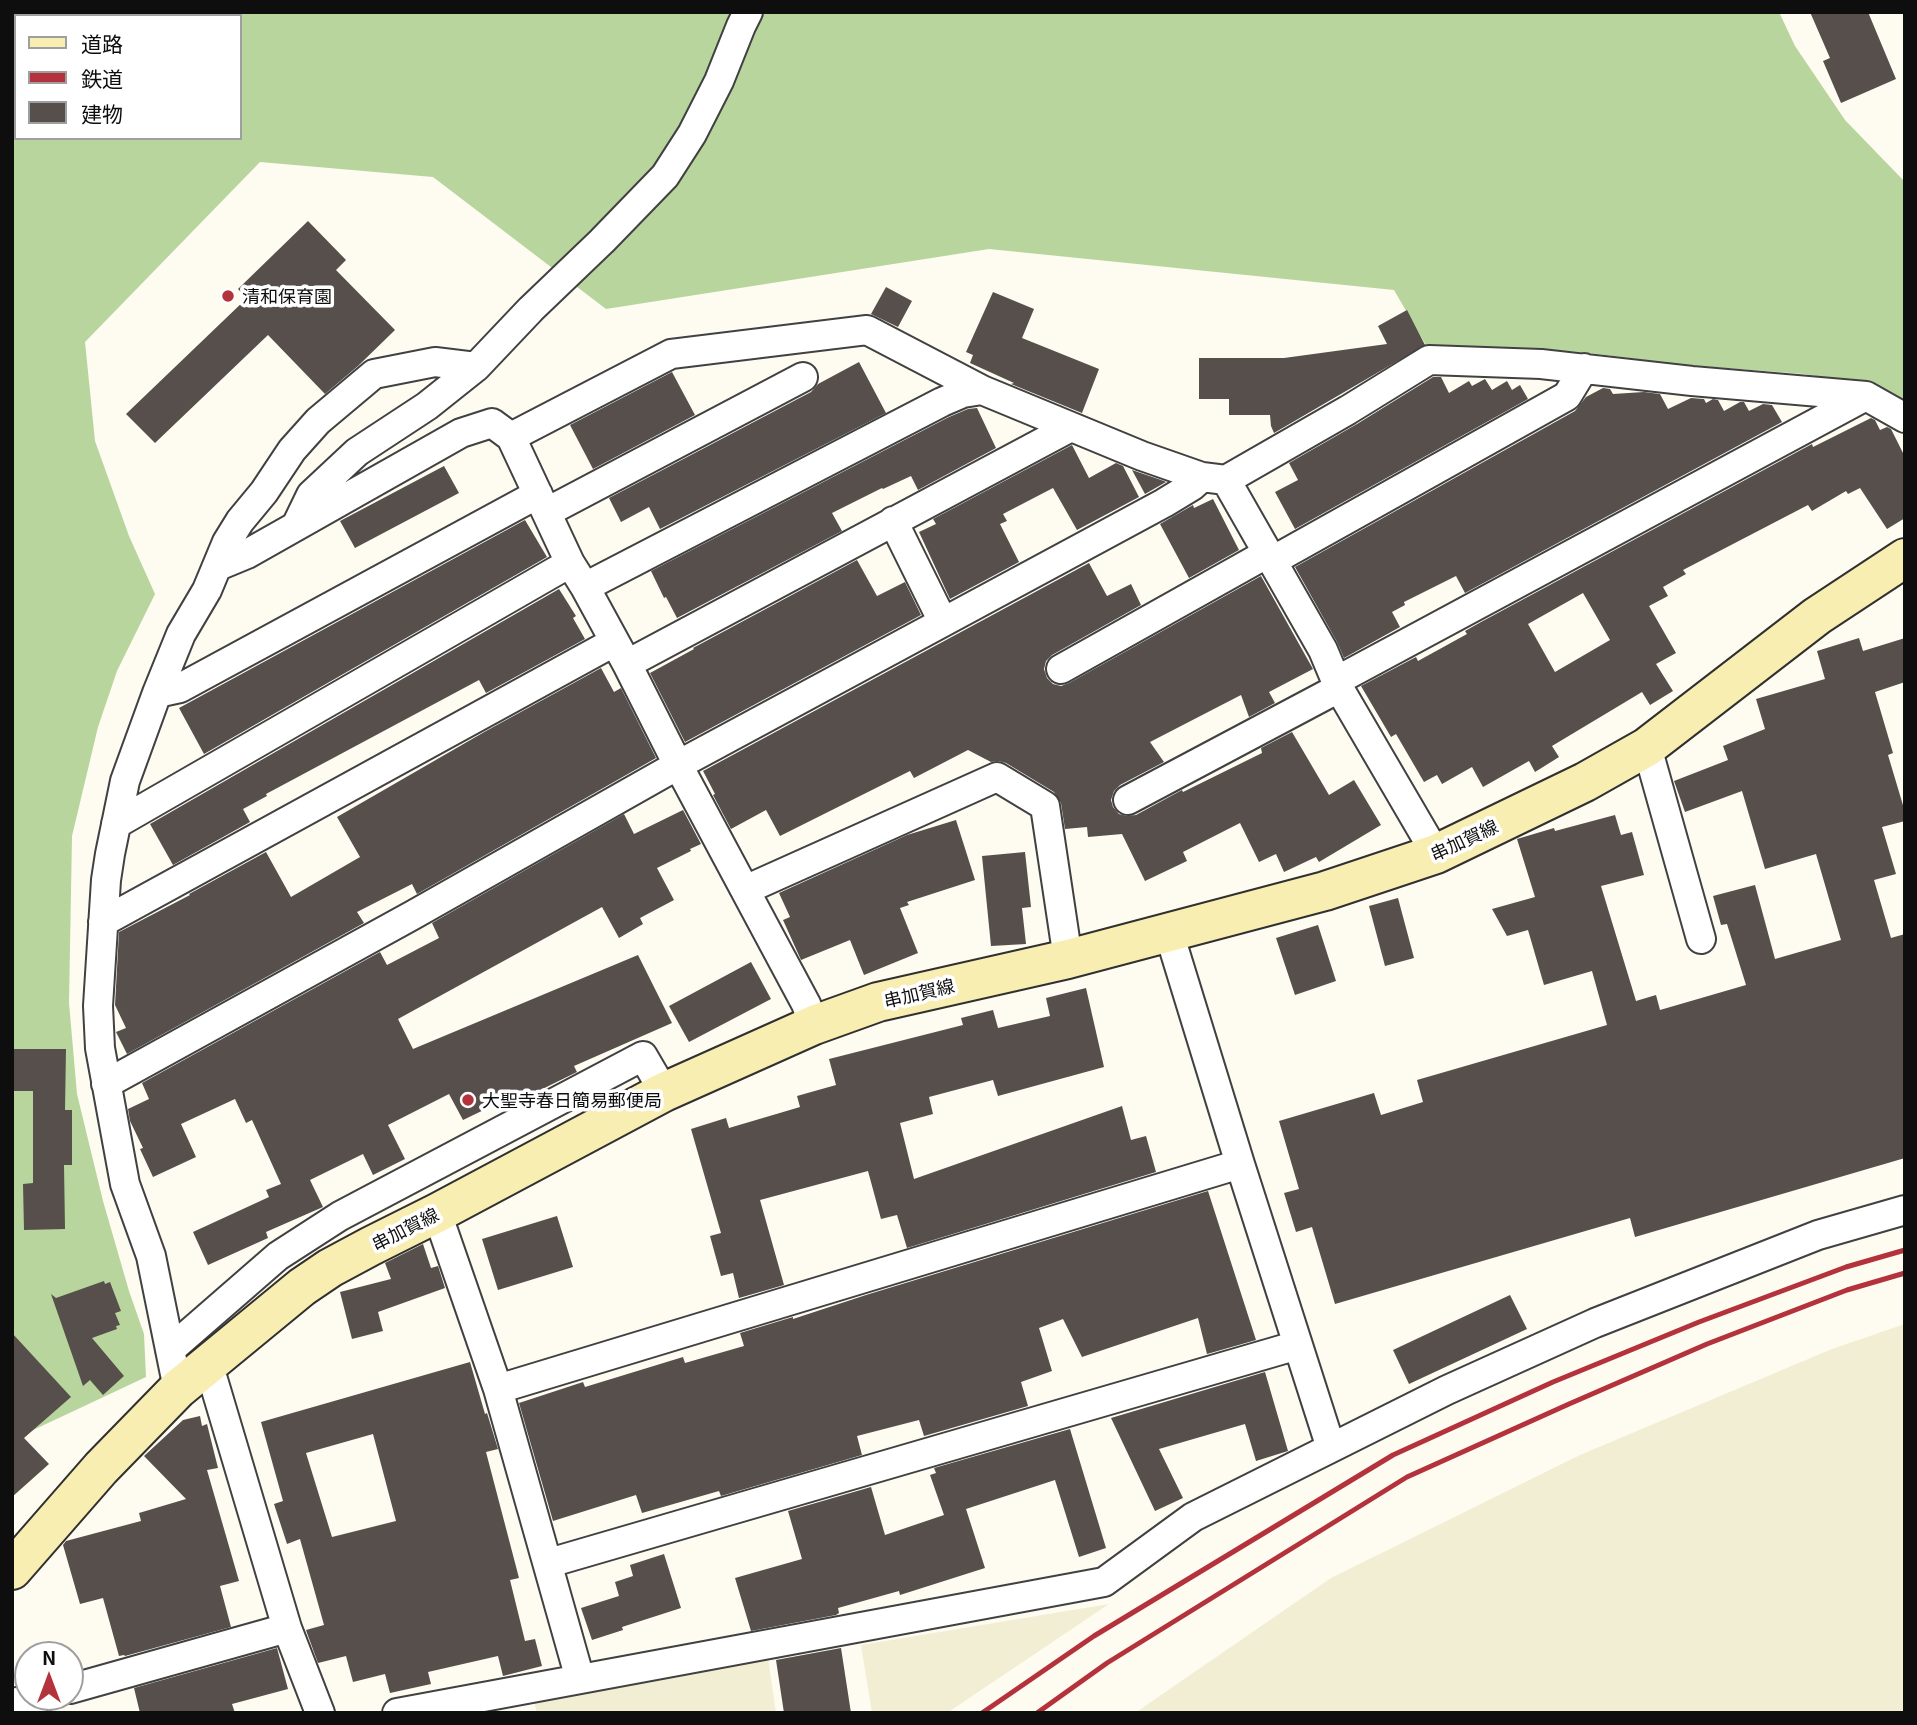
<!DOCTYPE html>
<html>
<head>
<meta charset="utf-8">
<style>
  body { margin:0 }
  #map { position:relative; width:1917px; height:1725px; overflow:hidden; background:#fefbf1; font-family:Georgia,"Noto Sans JP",serif }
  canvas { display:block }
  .frame { position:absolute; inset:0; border:14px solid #0e0e0e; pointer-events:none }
  .legend { position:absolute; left:14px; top:14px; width:228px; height:126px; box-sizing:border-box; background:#fff; border:2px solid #9f9f9f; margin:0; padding:9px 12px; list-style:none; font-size:21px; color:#0e0e0e }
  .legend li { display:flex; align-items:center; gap:14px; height:35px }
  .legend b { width:35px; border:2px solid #9f9f9f }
  .north { position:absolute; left:14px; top:1641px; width:70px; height:70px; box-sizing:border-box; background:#fff; border:2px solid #9f9f9f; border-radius:50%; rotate:0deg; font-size:19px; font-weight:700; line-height:28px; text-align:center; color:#0e0e0e }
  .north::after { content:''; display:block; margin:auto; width:24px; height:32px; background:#b3323c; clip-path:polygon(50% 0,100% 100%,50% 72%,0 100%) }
</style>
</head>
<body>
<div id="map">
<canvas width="1917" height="1725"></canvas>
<div class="frame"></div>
<ul class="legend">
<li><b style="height:9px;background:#f8eeb2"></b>道路</li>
<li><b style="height:9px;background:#b3323c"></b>鉄道</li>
<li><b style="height:19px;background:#564f4c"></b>建物</li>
</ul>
<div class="north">N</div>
</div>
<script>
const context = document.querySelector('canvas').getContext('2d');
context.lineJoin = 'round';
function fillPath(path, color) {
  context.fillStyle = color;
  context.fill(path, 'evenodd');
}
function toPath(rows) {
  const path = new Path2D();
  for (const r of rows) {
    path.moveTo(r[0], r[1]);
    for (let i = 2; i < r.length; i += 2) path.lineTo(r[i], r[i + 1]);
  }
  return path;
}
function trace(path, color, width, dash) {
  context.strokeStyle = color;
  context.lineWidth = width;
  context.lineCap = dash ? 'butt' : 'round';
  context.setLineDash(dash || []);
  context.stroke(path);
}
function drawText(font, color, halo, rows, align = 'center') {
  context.font = font + ' Georgia,"Noto Sans JP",serif';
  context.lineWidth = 7;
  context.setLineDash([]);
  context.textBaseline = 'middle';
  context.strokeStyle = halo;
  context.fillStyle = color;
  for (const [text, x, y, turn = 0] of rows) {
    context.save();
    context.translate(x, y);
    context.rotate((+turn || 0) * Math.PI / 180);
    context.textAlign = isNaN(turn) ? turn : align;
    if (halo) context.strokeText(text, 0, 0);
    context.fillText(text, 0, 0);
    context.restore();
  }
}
fillPath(toPath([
  [1905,1324,1905,1713,1135,1713,1331,1578,1580,1455,1832,1349],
  [1109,1604,947,1713,872,1713,861,1645],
  [768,1658,776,1713,537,1713,534,1701]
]), '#f2eed3');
fillPath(toPath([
  [12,12,1779,12,1795,46,1845,120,1905,182,1905,405,1864,384,1804,374,1686,365,1581,352,1427,347,1394,290,989,249,606,309,433,177,260,162,85,342,95,441,129,536,155,594,117,671,98,727,72,836,69,1003,77,1094,103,1201,129,1291,144,1334,146,1377,12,1440],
  [16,16,240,16,240,138,16,138]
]), '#b8d59e');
fillPath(toPath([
  [1810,12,1868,12,1896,79,1841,103,1823,61,1830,58],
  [308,221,346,260,336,270,395,330,358,366,325,394,268,335,155,443,126,414,247,298,238,289],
  [886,287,912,301,898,327,871,314],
  [993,292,1034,309,1022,338,1099,369,1082,413,1011,384,1014,383,970,363,973,355,966,352],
  [1407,310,1425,345,1274,433,1271,426,1270,415,1229,415,1229,399,1199,399,1199,358,1284,358,1387,344,1378,326],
  [859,362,886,413,660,529,649,507,621,522,609,498,811,392,818,384],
  [672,372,695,415,593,469,570,425],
  [1433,377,1441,377,1449,393,1469,381,1472,386,1485,379,1492,390,1507,381,1512,390,1520,385,1528,399,1295,529,1275,492,1298,480,1289,463,1357,424],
  [1603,388,1610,389,1613,394,1644,392,1660,394,1668,409,1691,398,1704,399,1706,403,1713,399,1718,400,1724,411,1740,402,1744,402,1749,411,1763,404,1772,405,1782,422,1465,593,1456,576,1404,602,1405,605,1392,612,1400,627,1344,658,1337,642,1295,567,1575,411,1586,397],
  [977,408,996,448,918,490,911,476,883,489,882,488,832,513,842,531,677,618,666,597,664,598,651,571,949,417,968,409],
  [1871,418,1875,420,1880,430,1887,427,1891,429,1905,457,1905,518,1887,529,1860,488,1848,494,1846,491,1812,511,1808,505,1683,570,1686,574,1663,587,1668,596,1649,606,1676,653,1656,664,1673,691,1650,705,1642,692,1552,746,1559,757,1535,772,1529,761,1483,787,1472,767,1442,784,1437,775,1424,782,1396,734,1391,737,1361,686,1416,657,1418,661,1467,634,1465,631,1481,622,1812,444,1813,447],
  [1583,593,1610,640,1555,672,1528,624],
  [1072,445,1089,478,1116,463,1123,466,1139,497,1077,530,1053,488,1003,514,1007,521,1000,524,1019,562,950,599,919,532,936,524,933,519],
  [444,466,459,493,355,548,340,521],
  [1132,470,1164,481,1166,482,1145,494],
  [1213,499,1239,550,1189,578,1160,524,1193,505,1194,508],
  [525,520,547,557,204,754,179,708],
  [857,560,877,596,905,582,921,615,685,742,650,673,694,649,693,648],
  [1089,563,1107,596,1131,584,1141,605,1052,655,1046,661,1044,669,1047,678,1053,684,1061,686,1069,683,1261,576,1313,669,1269,692,1275,703,1249,717,1241,695,1150,742,1164,762,1120,785,1114,791,1111,800,1113,807,1119,814,1127,816,1136,815,1182,790,1183,792,1262,753,1261,748,1292,732,1329,795,1354,780,1381,825,1319,862,1316,857,1284,872,1276,854,1259,862,1240,823,1183,852,1187,861,1145,881,1122,834,1088,837,1087,827,1065,829,1061,803,1054,792,1006,763,999,761,991,762,968,750,914,778,910,771,780,836,766,810,731,829,713,795,715,794,703,771],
  [559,589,576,616,573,618,585,639,486,693,479,680,266,794,267,796,243,809,250,822,173,865,150,824],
  [1859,638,1863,651,1905,638,1905,682,1875,692,1893,753,1888,755,1905,812,1905,821,1882,827,1896,874,1874,880,1891,938,1905,934,1905,1158,1635,1237,1630,1218,1335,1304,1312,1227,1296,1232,1284,1193,1299,1189,1279,1121,1374,1093,1381,1115,1423,1102,1417,1080,1607,1025,1592,971,1544,985,1528,930,1507,936,1492,909,1535,897,1517,839,1554,828,1555,831,1615,815,1621,835,1632,832,1644,875,1601,886,1636,1001,1656,995,1660,1010,1746,985,1727,924,1721,925,1713,896,1755,885,1775,959,1841,940,1816,854,1765,869,1742,791,1685,812,1674,781,1728,760,1723,746,1765,729,1756,699,1825,679,1817,651],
  [601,668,614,692,621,688,656,758,417,894,412,884,357,912,364,923,127,1054,116,1032,126,1028,115,1005,119,932,190,895,189,894,266,852,291,897,360,857,337,817,486,731],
  [683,810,701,844,690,849,691,851,657,868,674,900,640,918,643,924,619,938,602,907,398,1019,413,1049,638,955,672,1023,574,1066,577,1072,520,1100,517,1094,463,1120,449,1094,388,1125,405,1159,373,1175,363,1154,310,1180,323,1207,266,1232,268,1238,208,1265,193,1232,269,1197,266,1190,281,1184,252,1120,246,1123,235,1099,181,1124,196,1157,153,1177,140,1149,143,1148,130,1121,128,1109,149,1099,142,1083,380,952,387,965,439,938,432,923,624,814,634,834],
  [956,820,975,880,907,902,909,905,900,908,918,953,864,975,850,940,801,960,783,920,790,917,779,893,907,835],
  [1025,852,1031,907,1022,908,1026,944,991,946,982,856],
  [1398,898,1414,958,1385,966,1369,906],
  [1318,925,1336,981,1295,995,1276,938],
  [751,962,771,999,689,1042,669,1006],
  [1086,988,1104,1067,998,1096,993,1080,929,1097,933,1114,900,1123,914,1179,1122,1106,1131,1140,1146,1136,1156,1172,907,1248,897,1215,881,1219,868,1171,760,1200,784,1285,739,1298,733,1273,721,1276,710,1236,721,1233,691,1129,726,1118,729,1128,800,1107,797,1096,836,1085,829,1059,963,1025,961,1018,993,1010,998,1028,1050,1016,1046,998],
  [13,1049,66,1049,65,1110,72,1110,72,1165,64,1165,65,1229,24,1230,23,1184,33,1183,33,1091,13,1091],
  [1208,1191,1256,1340,1207,1354,1198,1318,1082,1357,1063,1319,1039,1328,1052,1371,1021,1382,1028,1406,924,1436,919,1420,857,1436,862,1455,721,1496,719,1491,642,1513,636,1495,553,1521,519,1403,583,1382,585,1387,683,1357,685,1363,744,1346,740,1333,793,1317,793,1319,866,1295],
  [557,1216,573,1267,498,1290,482,1239],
  [423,1244,431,1268,438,1266,445,1288,378,1312,383,1331,352,1339,340,1292,391,1279,385,1263],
  [104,1281,105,1284,110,1282,121,1311,115,1313,120,1325,116,1326,117,1329,92,1338,124,1376,103,1395,90,1380,83,1386,51,1294,56,1298],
  [1510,1295,1527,1329,1409,1384,1393,1350],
  [12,1333,71,1397,24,1438,49,1464,12,1497],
  [470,1362,485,1414,487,1413,498,1449,486,1452,519,1578,510,1580,525,1641,535,1639,542,1666,503,1676,498,1656,428,1672,431,1684,390,1693,385,1674,353,1682,346,1656,318,1663,307,1633,306,1630,324,1625,300,1539,287,1544,274,1504,283,1501,261,1422],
  [373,1434,396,1521,332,1537,306,1453],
  [1265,1372,1288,1451,1256,1461,1245,1424,1159,1449,1183,1498,1155,1511,1111,1418],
  [200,1416,202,1426,207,1424,218,1468,207,1470,239,1581,220,1586,231,1627,125,1656,124,1655,119,1656,103,1598,80,1604,63,1545,66,1541,141,1521,139,1513,186,1499,144,1456,183,1420],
  [1070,1429,1106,1548,1079,1557,1055,1480,966,1509,985,1568,900,1595,899,1591,838,1608,839,1613,836,1615,751,1631,735,1578,802,1559,788,1511,871,1487,885,1535,944,1515,930,1475,936,1473,934,1468],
  [664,1554,681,1608,622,1627,623,1630,592,1640,581,1608,619,1596,615,1582,633,1576,630,1565],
  [277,1648,288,1689,232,1704,235,1713,140,1713,134,1688],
  [841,1648,851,1713,784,1713,776,1660]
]), '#564f4c');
const minor = toPath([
  [511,437,671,354,867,330,982,390],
  [1226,480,1323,650,1339,688,1436,854],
  [547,512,803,377],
  [893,521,943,622],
  [296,526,311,495,357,452,427,406,476,367],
  [1272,561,1567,396,1584,368],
  [218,566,247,554,461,433,492,423,511,437,570,563,585,587,627,664,678,765,806,1004,814,1025],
  [585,587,942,402,963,393,982,390,1142,456,1202,477,1226,480,1348,410,1429,360,1541,364,1692,381,1866,396,1905,418],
  [627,664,1071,427],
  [1061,669,1268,553],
  [1336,681,1866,396],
  [157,693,180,688,538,494],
  [1647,747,1701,939],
  [1128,800,1339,688],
  [116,824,570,563],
  [745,890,997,777,1045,806,1068,959],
  [103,922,614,642],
  [1169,933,1240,1164,1331,1448],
  [106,1084,413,915,678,765,1088,544,1164,503,1192,486,1202,477],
  [437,1213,498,1389,580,1679],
  [170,1350,278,1256,340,1216,643,1056,664,1092],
  [209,1366,287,1628,320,1713],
  [178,1389,151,1256,125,1184,100,1048,98,1006,106,880,110,854,125,781,157,693,181,634,207,590,227,542,240,521,264,492,292,450,318,421,374,374,435,362,476,367,531,309,602,241,665,176,692,134,719,81,741,26,748,12],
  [498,1389,1240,1164],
  [549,1563,1298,1345],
  [70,1689,287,1628],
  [12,1703,43,1697],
  [397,1713,1104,1582,1193,1517,1447,1390,1595,1323,1818,1235,1905,1210]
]);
const secondary = toPath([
  [12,1570,101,1468,178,1389,302,1287,330,1268,371,1246,437,1213,664,1092,814,1025,878,1002,1068,959,1325,891,1436,854,1585,782,1647,747,1817,616,1905,558]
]);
trace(minor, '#414141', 32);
trace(secondary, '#303030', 42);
trace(minor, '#fff', 28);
trace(secondary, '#f8eeb2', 38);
trace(toPath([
  [982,1713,1094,1636,1393,1455,1553,1382,1699,1322,1846,1267,1905,1250],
  [1037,1713,1107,1663,1407,1477,1569,1404,1707,1344,1847,1290,1905,1273]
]), '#b3323c', 5);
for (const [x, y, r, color] of [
  [228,296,7,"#b3323c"],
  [468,1100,7,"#b3323c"]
]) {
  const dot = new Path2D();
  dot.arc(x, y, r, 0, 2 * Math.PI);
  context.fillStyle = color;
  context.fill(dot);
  trace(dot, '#fff', 2.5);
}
drawText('18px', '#0e0e0e', '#fff', [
  ["清和保育園",242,296],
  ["大聖寺春日簡易郵便局",482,1100]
], 'left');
drawText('18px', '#0e0e0e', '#fff', [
  ["串加賀線",1464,840,-25],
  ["串加賀線",919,993,-13],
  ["串加賀線",405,1229,-27]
]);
</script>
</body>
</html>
